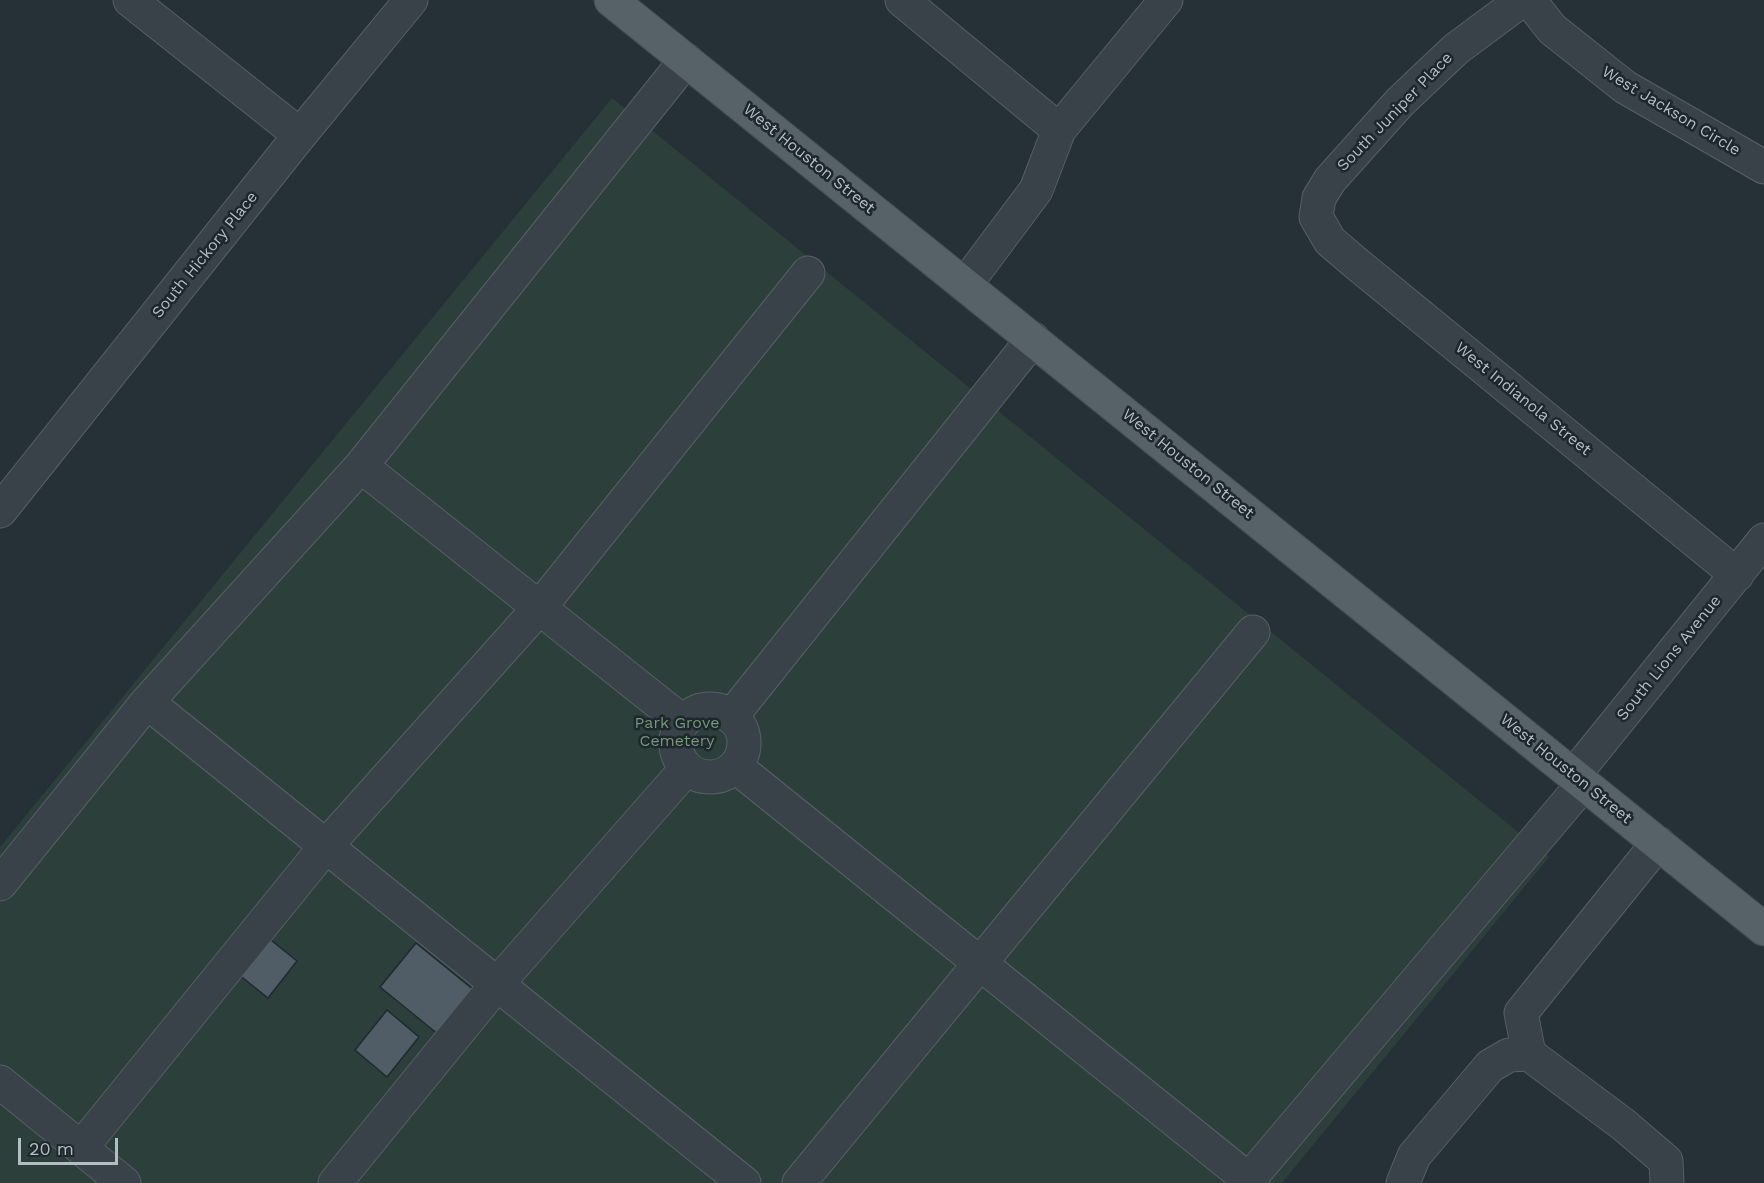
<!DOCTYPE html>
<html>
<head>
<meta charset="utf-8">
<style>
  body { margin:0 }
  #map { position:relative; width:1764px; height:1183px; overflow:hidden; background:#253037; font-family:"Work Sans",sans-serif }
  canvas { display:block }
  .scale { position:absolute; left:18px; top:1138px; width:100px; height:27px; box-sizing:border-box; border:3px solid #b3bdc4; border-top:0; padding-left:8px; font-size:18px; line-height:21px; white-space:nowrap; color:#b3bdc4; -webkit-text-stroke:4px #1d272d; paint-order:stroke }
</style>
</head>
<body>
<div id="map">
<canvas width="1764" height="1183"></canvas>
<div class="scale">20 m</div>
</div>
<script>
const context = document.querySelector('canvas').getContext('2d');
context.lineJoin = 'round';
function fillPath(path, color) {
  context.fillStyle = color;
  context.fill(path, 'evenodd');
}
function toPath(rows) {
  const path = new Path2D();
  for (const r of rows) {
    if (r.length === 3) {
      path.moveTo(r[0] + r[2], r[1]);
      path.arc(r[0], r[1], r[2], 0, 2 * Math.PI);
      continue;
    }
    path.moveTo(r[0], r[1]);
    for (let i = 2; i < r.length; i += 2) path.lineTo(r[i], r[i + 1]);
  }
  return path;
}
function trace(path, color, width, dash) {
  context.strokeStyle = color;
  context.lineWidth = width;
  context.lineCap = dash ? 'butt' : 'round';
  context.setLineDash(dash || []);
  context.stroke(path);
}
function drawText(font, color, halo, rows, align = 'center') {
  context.font = font + ' "Work Sans",sans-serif';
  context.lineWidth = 5;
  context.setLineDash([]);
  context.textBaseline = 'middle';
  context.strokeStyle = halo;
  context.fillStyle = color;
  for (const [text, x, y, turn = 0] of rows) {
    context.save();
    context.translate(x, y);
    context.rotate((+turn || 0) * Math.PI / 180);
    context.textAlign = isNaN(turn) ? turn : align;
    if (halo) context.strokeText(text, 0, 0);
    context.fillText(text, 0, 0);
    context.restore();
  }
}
fillPath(toPath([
  [612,98,1549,857,1282,1183,0,1183,0,847]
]), '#2c3f3b');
const building = toPath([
  [267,937,297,961,268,998,238,974,267,937],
  [416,943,475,991,439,1035,380,987,416,943],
  [387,1010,419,1037,387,1077,355,1050,387,1010]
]);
fillPath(building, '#505d66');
trace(building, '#1f292f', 1.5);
const minor = toPath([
  [130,0,300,135],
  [902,0,1059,130],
  [1522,0,1456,49,1400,102,1330,180,1319,198,1316,217,1330,241,1357,264,1737,575],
  [1529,0,1552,29,1625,87,1764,167],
  [965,285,1036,190,1059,130,1166,0],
  [361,466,683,722],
  [0,511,300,135,411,0],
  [147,702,744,1183],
  [710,743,34],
  [731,717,1033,339],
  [735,766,1249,1180],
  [1574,775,1764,540],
  [0,884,147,702,361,466,686,60],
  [1529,1054,1521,1013,1658,843],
  [0,1082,124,1183],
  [81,1148,326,846,540,607,808,273],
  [335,1183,497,984,687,768],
  [799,1183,1253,632],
  [1246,1183,1584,783],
  [1403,1183,1414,1156,1490,1066,1509,1055,1529,1054,1624,1125,1666,1161,1667,1183]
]);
const major = toPath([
  [611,0,1764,929]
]);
trace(minor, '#566066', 35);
trace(major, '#414b51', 35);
trace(minor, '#384248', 33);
trace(major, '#566168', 33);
drawText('16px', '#b3bdc4', '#1d272d', [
  ["West Jackson Circle",1671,111,31],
  ["South Juniper Place",1395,112,-46],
  ["West Houston Street",809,159,39],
  ["South Hickory Place",205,255,-51],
  ["West Indianola Street",1523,399,39],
  ["West Houston Street",1188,464,39],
  ["South Lions Avenue",1669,658,-51],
  ["West Houston Street",1566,769,39]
]);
drawText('16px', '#749775', '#1d272d', [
  ["Park Grove",677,723],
  ["Cemetery",677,741]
]);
</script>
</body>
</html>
